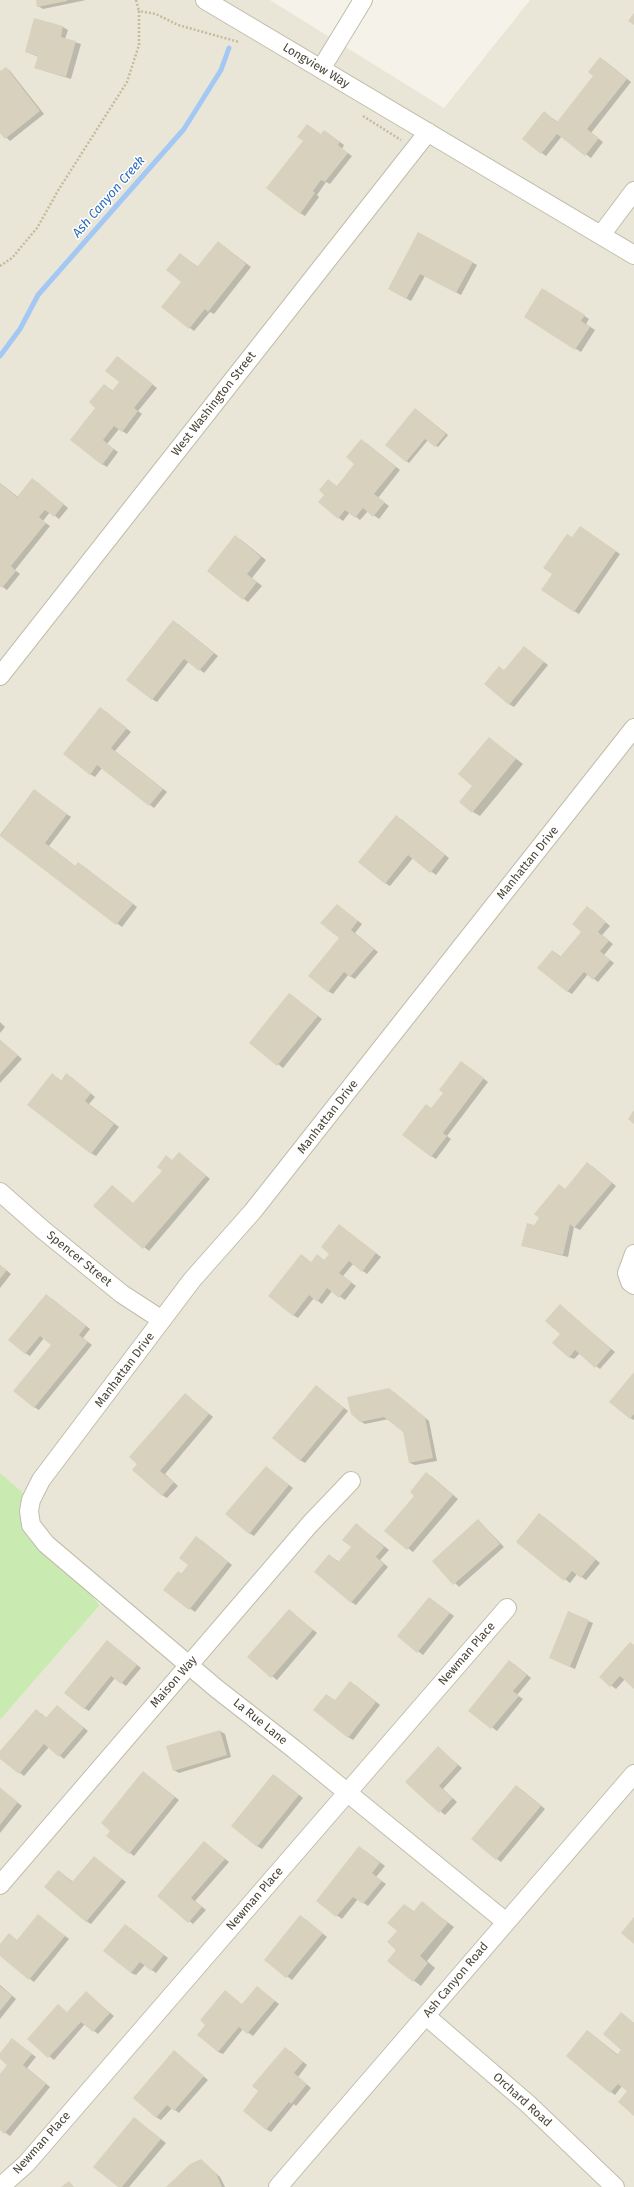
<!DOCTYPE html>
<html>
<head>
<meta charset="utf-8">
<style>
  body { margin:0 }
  canvas { display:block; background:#f5f3e9 }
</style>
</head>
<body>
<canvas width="634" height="2187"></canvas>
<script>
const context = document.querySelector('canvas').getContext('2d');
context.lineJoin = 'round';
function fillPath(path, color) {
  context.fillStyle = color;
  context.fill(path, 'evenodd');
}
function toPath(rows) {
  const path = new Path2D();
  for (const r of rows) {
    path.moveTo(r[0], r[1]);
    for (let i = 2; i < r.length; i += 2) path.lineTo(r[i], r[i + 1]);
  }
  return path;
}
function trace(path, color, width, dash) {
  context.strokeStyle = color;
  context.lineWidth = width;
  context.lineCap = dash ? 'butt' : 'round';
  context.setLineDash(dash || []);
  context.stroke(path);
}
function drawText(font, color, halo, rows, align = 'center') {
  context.font = font + ' "Fira Sans",sans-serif';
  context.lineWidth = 3;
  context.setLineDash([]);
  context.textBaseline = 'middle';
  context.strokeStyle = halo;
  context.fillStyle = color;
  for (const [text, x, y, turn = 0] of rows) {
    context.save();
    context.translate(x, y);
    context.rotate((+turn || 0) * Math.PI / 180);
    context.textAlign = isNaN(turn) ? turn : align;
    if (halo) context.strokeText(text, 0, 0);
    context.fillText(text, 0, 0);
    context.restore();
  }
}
fillPath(toPath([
  [0,0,270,0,444,108,530,0,634,0,634,2187,0,2187,0,1720,108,1596,0,1499]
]), '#eae6d7');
fillPath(toPath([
  [0,1473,31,1500,46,1544,100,1605,0,1720]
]), '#c9ebb1');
fillPath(toPath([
  [37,0,86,0,43,9,38,6],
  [35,20,63,27,68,30,65,39,81,44,71,79,35,68,39,57,26,52],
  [605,61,631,82,591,133,603,142,591,158,562,136,546,156,523,139,549,116,558,122],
  [6,68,10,71,44,114,10,141,0,131,0,73],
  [325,131,344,145,342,149,352,156,330,184,326,182,317,195,319,197,305,216,300,213,304,141,322,135],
  [418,234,477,265,461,295,425,276,411,301,389,289],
  [222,245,251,267,214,314,210,312,194,331,163,307,182,282,180,254,198,267],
  [547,292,589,319,586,324,595,330,581,352,525,316],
  [118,357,157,388,138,411,142,414,127,434,119,429,107,444,118,452,107,467,102,464,97,407,104,385,113,391,120,382],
  [417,410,448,435,438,447,428,440,409,463,386,445],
  [366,443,400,470,378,498,389,506,379,519,368,511,360,520,350,512,343,521,339,518,337,486,356,464],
  [37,482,68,508,59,519,50,512,43,521,50,526,15,570,20,574,7,590,0,585,0,483,18,497],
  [585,530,620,554,579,614,574,611,573,538],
  [240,539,266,560,252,578,262,586,248,602,208,571],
  [178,624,218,656,204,673,189,661,157,702,152,699],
  [524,647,548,665,514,707,509,704,505,671],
  [105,711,131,732,115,751,167,792,154,808,102,768,95,777,90,774],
  [489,738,523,764,480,816,473,812,473,785],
  [34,790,71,817,49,846,75,866,83,866,137,907,122,927,0,835],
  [401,819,449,858,436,875,413,858,390,886,385,883],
  [341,908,362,924,355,933,378,952,355,979,348,975,333,994,328,991,340,938],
  [592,910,610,926,602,935,613,944,604,955,614,963,598,982,588,974,572,994,567,991,553,951,561,957,583,932],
  [290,994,322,1019,283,1068,251,1043],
  [0,1022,5,1027,0,1033],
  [0,1040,22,1059,0,1083],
  [461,1062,488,1082,447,1136,451,1139,436,1159,431,1156,432,1109,445,1093],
  [57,1077,61,1081,71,1077,95,1097,89,1104,119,1127,96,1156,91,1153],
  [183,1156,210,1179,149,1251,94,1206,112,1186,134,1204,173,1161],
  [592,1166,616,1186,580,1230,574,1227,568,1257,523,1246,534,1226,566,1190],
  [339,1225,381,1257,367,1274,353,1264,343,1276,356,1286,345,1300,332,1291,322,1304,314,1298,298,1318,293,1315,312,1263,318,1256,325,1261,330,1254],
  [0,1265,11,1274,0,1288],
  [51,1298,90,1329,83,1338,92,1345,39,1410,34,1407,52,1345,44,1338,30,1356,25,1353],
  [560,1306,615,1352,600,1369,580,1353,574,1359,569,1357,561,1334],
  [634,1374,634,1420,630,1418],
  [320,1389,348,1411,305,1463,300,1460],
  [394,1392,429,1421,437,1461,415,1465,410,1463,404,1431,389,1419,365,1424,360,1421],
  [185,1394,213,1417,165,1474,178,1486,167,1498,162,1495,139,1464],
  [266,1467,293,1488,254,1536,249,1533],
  [431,1476,458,1499,413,1552,386,1531],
  [544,1517,600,1563,586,1580,577,1574,570,1583,517,1541],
  [479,1521,504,1547,459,1587,433,1561],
  [356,1524,389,1550,380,1560,388,1567,356,1605,351,1602,329,1555,339,1562,352,1547],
  [201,1540,232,1565,195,1612,165,1590,178,1572,182,1574,190,1565],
  [429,1598,454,1616,423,1655,398,1636],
  [289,1610,317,1633,277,1680,248,1657],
  [568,1613,593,1623,575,1669,550,1658],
  [630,1643,634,1645,634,1687,625,1679,616,1689,600,1677],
  [111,1644,141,1668,126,1686,115,1678,89,1711,84,1708],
  [514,1664,531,1678,517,1695,523,1699,497,1731,470,1710],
  [355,1685,380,1705,353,1740,348,1737,336,1701],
  [57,1706,88,1731,64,1759,49,1747,24,1776,0,1757,0,1753,41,1713,46,1718],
  [220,1731,225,1734,231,1757,179,1773,174,1770],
  [438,1748,462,1768,443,1789,457,1802,445,1815,407,1782],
  [143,1772,179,1800,134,1856,108,1836],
  [274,1775,303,1798,262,1849,257,1846],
  [0,1788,22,1806,0,1833],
  [521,1789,545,1809,501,1862,497,1859],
  [204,1842,229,1862,195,1901,206,1910,193,1924,158,1896],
  [364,1850,385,1866,376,1877,386,1884,368,1906,358,1899,342,1919,317,1901],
  [94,1857,126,1882,91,1924,86,1921,59,1871,73,1882],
  [422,1903,454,1927,427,1961,435,1968,421,1986,388,1961,397,1949,398,1931,404,1905,415,1912],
  [39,1916,69,1939,34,1982,0,1955,0,1946,18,1941],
  [305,1919,327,1937,292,1980,265,1960],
  [130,1928,168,1958,156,1973,145,1965,136,1975,131,1973],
  [0,1985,16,1999,0,2019],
  [257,1987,279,2004,253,2036,243,2029,223,2054,218,2052,207,2025,243,2005],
  [86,1993,114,2016,98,2034,85,2024,54,2060,28,2039,68,2013],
  [621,2013,634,2023,634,2114,629,2091,622,2086,615,2095,611,2092,588,2031,618,2055,623,2049],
  [12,2039,36,2057,27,2068,50,2087,10,2136,0,2129,0,2075,9,2065,0,2058,0,2054],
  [290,2051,307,2065,298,2077,311,2088,296,2106,294,2104,271,2132,266,2129],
  [175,2052,208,2080,179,2113,172,2108,161,2120,156,2117],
  [134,2118,166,2143,129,2187,119,2187],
  [201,2160,220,2177,225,2187,168,2187]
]), '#0003');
trace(toPath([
  [0,356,20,329,38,295,184,129,221,70,229,48]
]), '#a4c8f4', 5);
fillPath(toPath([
  [36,0,67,0,67,1,37,7],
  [634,13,634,25,628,21],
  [34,18,63,26,61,37,76,41,66,77,34,68,38,56,25,52],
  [600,57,627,79,587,129,599,138,585,156,557,134,541,154,522,139,544,111,557,122,593,76,588,72],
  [6,67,40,111,5,139,0,133,0,71],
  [307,124,321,134,324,130,340,142,338,145,348,153,325,182,321,180,313,191,315,193,300,214,266,188,303,141,297,137],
  [418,232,473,262,456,293,420,274,406,299,388,289],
  [218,241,246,264,208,312,205,309,189,329,161,307,181,282,166,270,180,253,197,267],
  [542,288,585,315,581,321,590,327,575,350,524,317],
  [117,356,153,384,134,408,138,411,122,432,114,426,103,440,114,449,102,465,70,440,95,408,89,402,104,384,112,391,119,382,105,371],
  [415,408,446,434,435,447,425,439,406,462,385,445],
  [361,439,396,467,374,494,385,502,373,517,363,508,355,518,345,510,338,519,318,502,324,495,319,490,328,479,337,486,354,464,346,457],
  [32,478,64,504,54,517,45,510,39,517,46,523,11,566,16,571,2,588,0,586,0,483,17,497],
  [580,526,616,551,574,612,541,590,552,574,543,568,567,534,572,537],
  [235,535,261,557,247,574,257,582,243,600,207,571],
  [173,620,214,653,199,671,184,659,152,700,126,680],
  [524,646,544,662,509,705,484,684,499,666,504,670],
  [100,707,127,728,111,748,163,789,149,806,97,765,90,775,63,754],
  [489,737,516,759,472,813,459,802,472,786,458,774],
  [34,789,67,814,45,843,75,866,78,862,133,904,116,925,0,836],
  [396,815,445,855,430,873,408,855,385,884,358,862],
  [337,904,358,921,351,930,374,949,350,977,344,972,328,992,308,976,339,938,320,923],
  [587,906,606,922,598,932,609,941,600,951,610,960,593,980,584,972,567,992,537,968,552,950,560,957,581,932,572,924],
  [289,993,318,1016,277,1066,249,1043],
  [0,1040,18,1055,0,1075],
  [461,1061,484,1078,443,1133,447,1136,431,1157,402,1135,426,1104,431,1108,443,1093,439,1090],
  [52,1073,61,1081,66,1073,91,1093,85,1101,114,1124,91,1154,27,1105],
  [634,1110,634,1124,628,1119],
  [179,1152,206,1176,143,1249,93,1206,112,1185,133,1203,162,1171,157,1167,166,1155,172,1160],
  [587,1162,612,1183,574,1228,570,1224,563,1255,521,1246,527,1223,534,1225,539,1218,534,1214,559,1184,565,1189],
  [339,1224,376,1253,362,1272,349,1261,339,1273,352,1282,339,1298,327,1288,317,1302,309,1295,293,1316,268,1296,301,1254,311,1262,317,1254,324,1260,329,1254,321,1247],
  [0,1265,7,1270,0,1279],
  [46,1294,86,1326,79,1335,88,1342,34,1408,13,1391,51,1345,40,1336,25,1354,8,1340],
  [560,1304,611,1349,595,1368,575,1350,569,1358,552,1343,560,1334,545,1321],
  [634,1372,634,1414,630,1419,609,1402],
  [316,1385,344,1408,300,1461,272,1438],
  [389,1388,425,1417,433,1458,409,1463,403,1432,384,1417,360,1422,351,1414,347,1397],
  [185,1393,209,1414,160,1471,174,1482,162,1496,132,1470,137,1464,129,1457],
  [266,1466,289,1485,249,1534,225,1514],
  [426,1472,453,1495,407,1550,384,1531,414,1496,410,1492],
  [539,1513,596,1559,581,1578,572,1571,564,1581,516,1542],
  [478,1519,500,1544,453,1585,432,1561],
  [356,1523,384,1547,376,1557,384,1564,351,1603,314,1572,329,1554,338,1562,351,1547,342,1540],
  [196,1536,228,1562,189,1610,163,1590,178,1571,181,1574,188,1565,179,1558],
  [429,1597,450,1613,417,1653,397,1636],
  [289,1609,313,1630,271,1678,247,1657],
  [568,1611,589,1620,570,1667,549,1658],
  [107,1640,137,1665,121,1684,111,1676,84,1709,64,1693],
  [630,1642,634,1645,634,1689,620,1676,610,1687,599,1677],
  [509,1660,527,1675,513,1691,519,1696,491,1729,468,1711],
  [350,1681,376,1702,348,1738,313,1710,326,1694,335,1700],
  [57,1705,84,1728,59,1757,44,1744,19,1774,0,1759,0,1751,36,1709,46,1718],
  [220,1730,227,1755,173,1771,166,1746],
  [438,1746,458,1765,439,1786,453,1798,439,1813,405,1782],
  [143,1771,175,1797,129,1854,106,1836,110,1831,101,1823],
  [273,1774,299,1795,257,1847,231,1826],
  [516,1785,541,1806,496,1860,471,1839],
  [0,1788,18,1802,0,1825],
  [204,1841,225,1859,191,1898,202,1907,188,1923,157,1896],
  [359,1846,380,1863,372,1873,382,1881,363,1904,353,1897,336,1917,316,1901],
  [94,1856,122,1879,86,1922,44,1887,58,1870,72,1882],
  [422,1901,448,1923,420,1956,428,1963,413,1982,387,1961,396,1950,387,1942,397,1931,387,1923,404,1904,414,1911],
  [38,1914,65,1936,29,1980,0,1956,0,1944,9,1933,17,1940],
  [300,1915,323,1933,286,1978,264,1960],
  [634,1917,634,1944,621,1933],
  [125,1924,164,1955,151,1971,140,1962,131,1973,103,1951],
  [0,1986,12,1996,0,2011],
  [257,1986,275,2001,247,2034,239,2027,218,2052,197,2035,205,2025,200,2020,225,1990,242,2004],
  [86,1991,110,2013,93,2032,81,2022,48,2058,27,2039,58,2004,67,2012],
  [621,2012,634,2023,634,2116,618,2102,627,2091,618,2084,610,2093,566,2056,587,2030,617,2055,621,2050,603,2034],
  [12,2038,32,2054,23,2065,46,2084,4,2134,0,2130,0,2074,7,2065,0,2059,0,2053],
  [285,2047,303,2062,294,2073,307,2084,291,2104,289,2102,266,2130,243,2111,258,2091,252,2086],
  [174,2050,204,2076,174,2111,167,2105,156,2118,133,2098],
  [134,2117,161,2139,122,2187,118,2187,93,2167],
  [201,2159,216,2173,222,2187,166,2187,190,2164],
  [69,2181,74,2187,61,2187]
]), '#d8d1be');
const minor = toPath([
  [205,0,634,255],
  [321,69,363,0],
  [601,235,634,191],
  [0,676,428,132],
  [0,1192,42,1229,122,1294,162,1320],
  [634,1254,627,1273,630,1282,634,1285],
  [0,1885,310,1524,351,1481],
  [506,1922,294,1749,217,1689,46,1544,31,1525,29,1511,31,1500,41,1480,192,1280,253,1211,634,728],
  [426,2016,527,2103,615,2187],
  [0,2187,26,2164,507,1608],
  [278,2187,634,1774]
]);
trace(minor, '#c2bdab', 20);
trace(toPath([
  [136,0,139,11],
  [363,116,401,140],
  [0,266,12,258,37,228,59,189,127,82,139,45,139,11,156,14,178,25,239,42]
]), '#c4bb9c', 2.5, [2, 2]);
trace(minor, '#fff', 18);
drawText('12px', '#4a4537', '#fff', [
  ["Longview Way",316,66,31],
  ["West Washington Street",214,404,-52],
  ["Manhattan Drive",528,863,-51],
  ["Manhattan Drive",328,1117,-52],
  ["Spencer Street",79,1259,39],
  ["Manhattan Drive",125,1370,-53],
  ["Newman Place",467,1654,-49],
  ["Maison Way",174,1682,-49],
  ["La Rue Lane",260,1722,39],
  ["Newman Place",255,1899,-49],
  ["Ash Canyon Road",456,1980,-50],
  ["Orchard Road",522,2100,42],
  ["Newman Place",42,2143,-48]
]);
drawText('italic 13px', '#2a6abc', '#fff', [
  ["Ash Canyon Creek",109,197,-49]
]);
</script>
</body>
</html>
